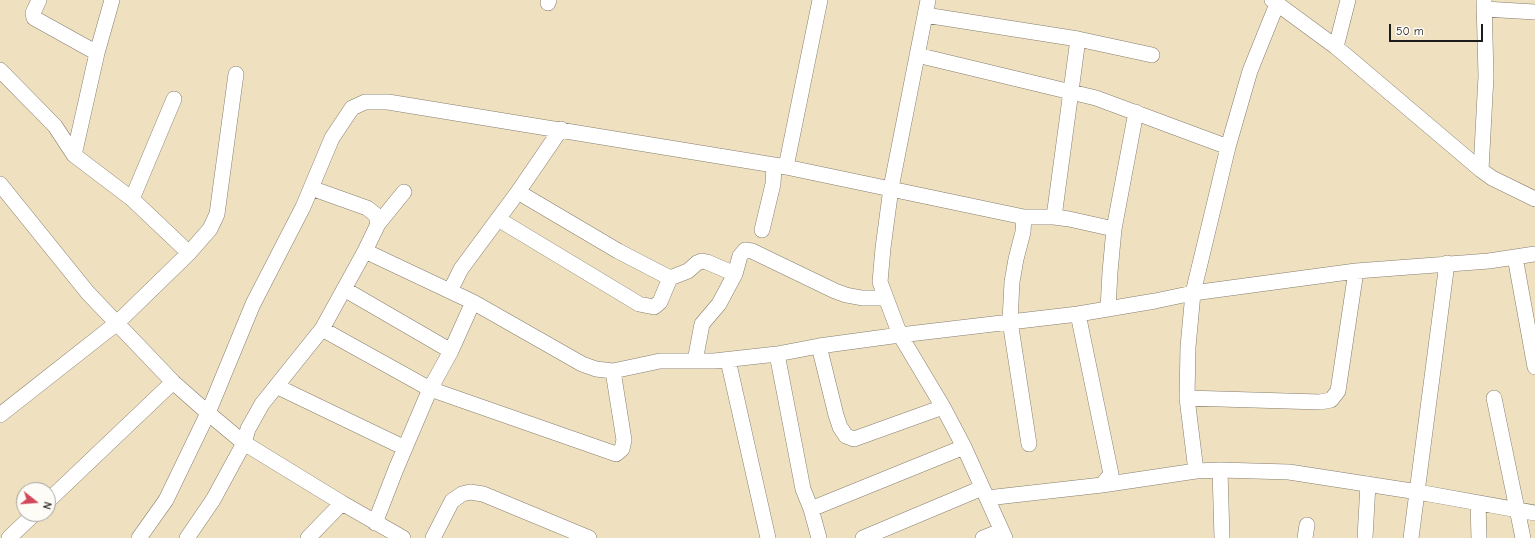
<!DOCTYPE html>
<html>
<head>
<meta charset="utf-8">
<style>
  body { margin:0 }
  #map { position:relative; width:1535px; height:538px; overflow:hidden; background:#efe0bf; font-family:"Comic Neue",sans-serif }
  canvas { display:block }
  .north { position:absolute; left:16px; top:482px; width:40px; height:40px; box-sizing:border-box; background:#fdfcf7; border:1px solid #a3a29f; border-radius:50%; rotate:107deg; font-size:11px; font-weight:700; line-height:16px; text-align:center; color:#1c1c1c }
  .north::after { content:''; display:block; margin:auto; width:14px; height:18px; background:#d1495b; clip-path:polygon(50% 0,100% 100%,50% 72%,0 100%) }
  .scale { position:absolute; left:1389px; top:24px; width:94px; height:18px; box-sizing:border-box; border:2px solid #1c1c1c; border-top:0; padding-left:5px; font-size:12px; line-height:14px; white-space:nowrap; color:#1c1c1c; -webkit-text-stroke:3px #fdfcf7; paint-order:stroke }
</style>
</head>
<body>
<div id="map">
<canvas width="1535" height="538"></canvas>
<div class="north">N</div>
<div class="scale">50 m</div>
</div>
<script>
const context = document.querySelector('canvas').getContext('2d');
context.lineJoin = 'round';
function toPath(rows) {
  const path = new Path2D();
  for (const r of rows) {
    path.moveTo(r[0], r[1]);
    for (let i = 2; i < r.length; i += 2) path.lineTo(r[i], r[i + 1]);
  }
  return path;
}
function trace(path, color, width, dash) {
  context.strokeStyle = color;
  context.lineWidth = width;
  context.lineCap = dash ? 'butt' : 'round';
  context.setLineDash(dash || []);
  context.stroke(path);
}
const minor = toPath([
  [39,0,33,13,34,18,97,53],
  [928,0,891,188,883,248,880,282,900,335,943,407,964,447,1005,538],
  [1272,0,1336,47,1481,170,1492,178,1535,199],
  [548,3,549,0],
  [1484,9,1535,12],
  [925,15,1078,39,1152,55],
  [1336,47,1348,0],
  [917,55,1096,98,1228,147],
  [0,70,55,126,74,155,132,199,189,253],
  [74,155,97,53,112,0],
  [786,167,820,0],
  [1481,170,1486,76,1484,0],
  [0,184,88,293,173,382,208,413,244,443,342,503,403,538],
  [518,192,618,251,670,278,688,271,697,263,702,261,707,262,735,274,719,304,702,324,695,361],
  [132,199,174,99],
  [1054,217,1078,39],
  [498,219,639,304,654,307,660,302,670,278],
  [378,224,404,192],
  [762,230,773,184,774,166],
  [365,251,473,302,582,364,596,369,613,371,660,361,714,361,777,354,819,346,900,335,1078,314,1155,301,1193,293,1356,271,1489,261,1535,254],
  [1515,257,1535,367],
  [735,274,740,256,745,250,752,251,835,291,846,295,862,298,885,298],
  [344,289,451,351],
  [450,291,461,269,518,192,561,129],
  [1108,309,1110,272,1114,229,1136,112],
  [322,329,430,389,616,454,622,449,624,440,613,371],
  [819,346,836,415,840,427,846,436,854,439,943,407],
  [777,354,803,489,811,509,819,538],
  [728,360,768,538],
  [276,386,405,448],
  [1187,398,1320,402,1331,400,1338,391,1356,271],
  [1494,398,1523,538],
  [0,415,117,323,189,253,210,229,217,214,236,74],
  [1029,444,1010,321,1012,282,1016,259,1023,232,1024,217,1054,217,1069,219,1114,229],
  [1220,470,1222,538],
  [1196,471,1187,398,1188,347,1193,293,1228,147,1250,71,1277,4],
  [1102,485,1196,471,1220,470,1289,472,1418,492,1535,513],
  [987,498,1102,485,1111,474,1078,314],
  [48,501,173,382],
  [1478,503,1479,538],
  [811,509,964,447],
  [375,523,396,469,430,389,451,351,473,302],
  [9,538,34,514],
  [139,538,166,500,208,413,253,304,303,207,332,138,352,108,365,102,388,102,786,167,1024,217],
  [187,538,213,500,244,443,248,429,262,404,322,329,365,251,378,224,376,215,367,208,311,188],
  [308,538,342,503],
  [433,538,452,501,462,494,470,492,483,494,589,538],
  [863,538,982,488],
  [983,538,1001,531],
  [1305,538,1307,525],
  [1365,538,1368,484],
  [1411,538,1447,263]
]);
trace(minor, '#867e6e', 16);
trace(minor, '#fff', 15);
</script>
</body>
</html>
